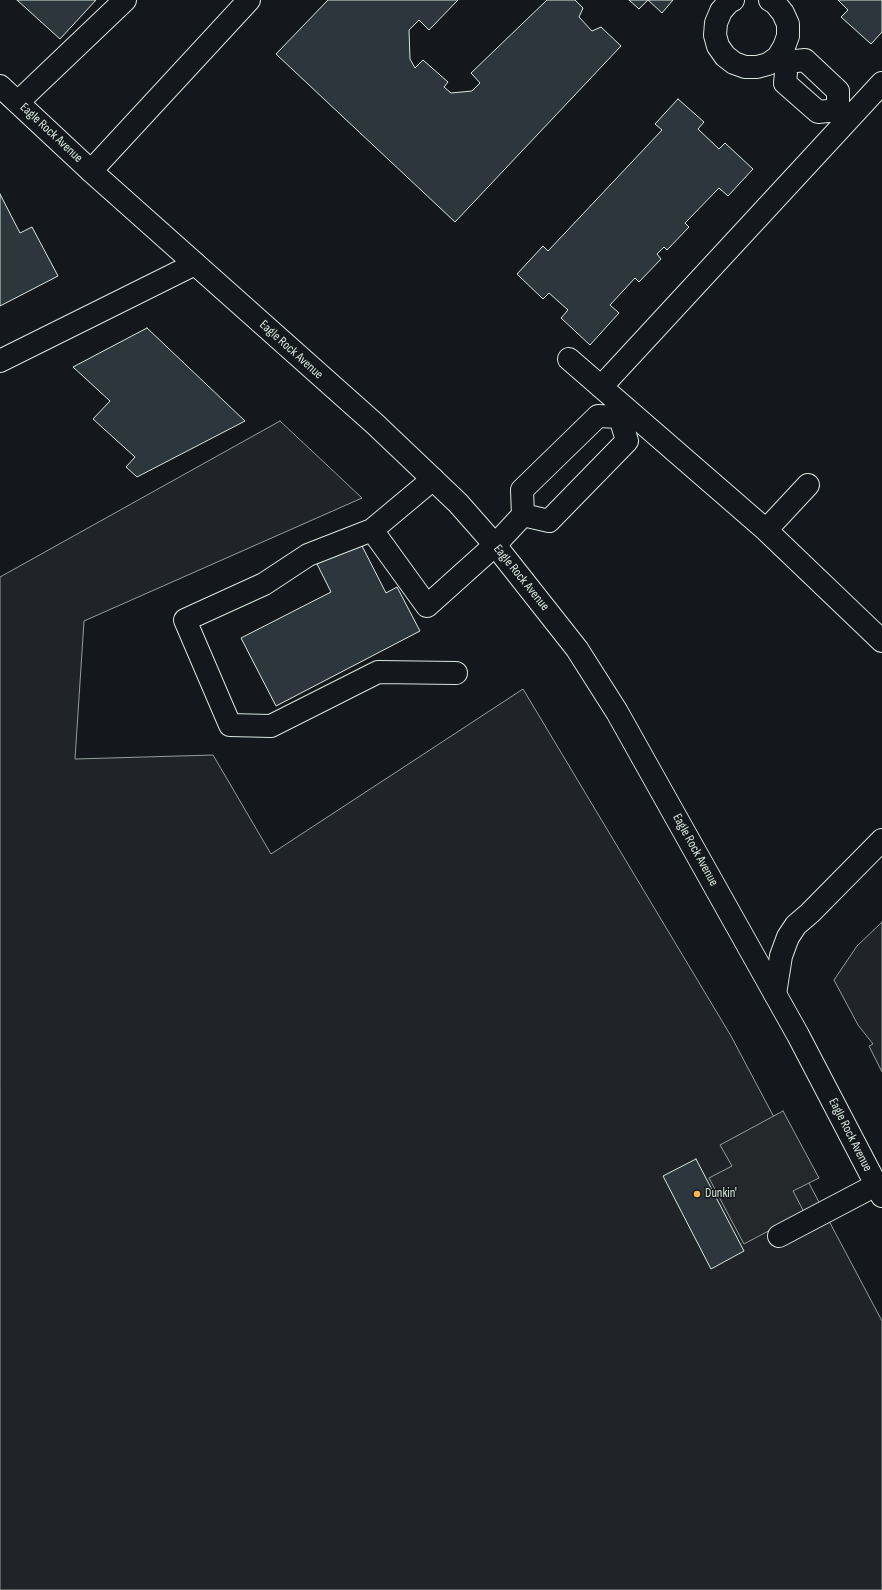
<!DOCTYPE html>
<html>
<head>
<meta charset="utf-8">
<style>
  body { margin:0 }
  canvas { display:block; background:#14181c }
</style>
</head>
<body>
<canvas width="882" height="1590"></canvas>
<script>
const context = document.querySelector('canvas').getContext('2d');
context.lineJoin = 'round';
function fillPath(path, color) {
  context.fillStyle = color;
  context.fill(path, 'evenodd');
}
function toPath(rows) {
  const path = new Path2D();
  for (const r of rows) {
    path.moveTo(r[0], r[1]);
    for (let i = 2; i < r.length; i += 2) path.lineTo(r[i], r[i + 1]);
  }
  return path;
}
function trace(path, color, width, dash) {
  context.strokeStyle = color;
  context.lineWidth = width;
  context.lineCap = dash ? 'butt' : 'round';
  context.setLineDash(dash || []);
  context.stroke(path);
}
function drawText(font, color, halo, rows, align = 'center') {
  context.font = font + ' "Sofia Sans Condensed",sans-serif';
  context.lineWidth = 3;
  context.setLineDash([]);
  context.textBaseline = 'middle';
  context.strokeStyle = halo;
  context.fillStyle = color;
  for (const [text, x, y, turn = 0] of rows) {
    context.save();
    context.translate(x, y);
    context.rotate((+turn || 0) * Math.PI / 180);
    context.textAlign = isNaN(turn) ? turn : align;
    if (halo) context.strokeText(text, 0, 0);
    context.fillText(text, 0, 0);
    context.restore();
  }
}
const green = toPath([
  [280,421,362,498,84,621,75,759,213,755,271,854,523,689,731,1036,882,1321,882,1590,0,1590,0,577,280,421],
  [882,922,882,1072,869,1046,873,1044,858,1025,834,980,857,946,882,922]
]);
fillPath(green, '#202428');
trace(green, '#939e99', 1);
const parking = toPath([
  [783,1111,819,1178,793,1191,804,1212,744,1244,709,1178,732,1166,720,1145,783,1111]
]);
fillPath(parking, '#24282b');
trace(parking, '#939e99', 1);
const building = toPath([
  [17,0,96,0,60,39,17,0],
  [328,0,458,0,429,30,419,20,409,30,410,59,415,68,423,60,448,82,444,87,451,93,472,91,480,83,471,73,547,0,575,0,583,8,579,17,592,31,601,27,621,46,455,222,276,54,328,0],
  [629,0,673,0,662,13,648,0,639,9,629,0],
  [838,0,882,0,882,32,871,44,841,17,848,10,838,0],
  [678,99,704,122,698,129,719,149,725,143,753,169,728,196,719,188,685,223,689,227,667,250,664,247,657,254,661,259,639,282,635,278,610,305,619,313,590,345,561,318,568,310,549,293,543,299,517,274,543,246,548,251,662,130,655,124,678,99],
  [0,194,20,233,32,227,58,276,0,306,0,194],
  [147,328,245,421,137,477,126,467,135,457,93,419,110,401,73,367,147,328],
  [360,542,386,593,397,587,420,631,276,706,241,638,331,592,317,564,360,542],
  [696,1159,744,1251,711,1269,663,1176,696,1159]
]);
fillPath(building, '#2c363c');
trace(building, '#d8e6dc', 1);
const minor = toPath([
  [733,0,729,2,721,11,716,23,715,35,718,46,725,56,734,63,745,67,757,67,768,64,778,57,784,47,788,36,788,24,783,13,775,3,770,0],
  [18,102,125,0],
  [838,110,818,112,785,83,787,62,805,60,838,91,838,110,847,120],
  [91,171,249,0],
  [569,359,766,530,882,641],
  [0,361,195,264],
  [601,387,882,83],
  [433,479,372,530,308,555,264,584,185,620,230,725,271,726,378,672,456,673],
  [372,530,427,606,495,545,523,515,522,490,598,416,620,417,627,441,549,521,523,515],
  [766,530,808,485],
  [775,994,781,956,788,937,796,925,810,913,882,840],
  [779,1236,876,1185]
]);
const major = toPath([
  [0,86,91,171,375,424,458,503,495,545,577,649,617,712,798,1035,882,1196]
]);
trace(minor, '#d8e6dc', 24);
trace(major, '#d8e6dc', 24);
trace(minor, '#14181c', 22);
trace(major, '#14181c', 22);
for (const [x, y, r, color] of [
  [697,1194,4,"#ffb74d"]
]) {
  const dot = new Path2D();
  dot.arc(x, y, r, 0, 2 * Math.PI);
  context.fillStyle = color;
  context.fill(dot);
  trace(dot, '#14181c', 1.5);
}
drawText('13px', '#d8e6dc', '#14181c', [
  ["Eagle Rock Avenue",51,133,43],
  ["Eagle Rock Avenue",291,350,42],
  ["Eagle Rock Avenue",521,578,51],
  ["Eagle Rock Avenue",695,850,61],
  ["Eagle Rock Avenue",850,1135,63]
]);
drawText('13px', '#d8e6dc', '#14181c', [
  ["Dunkin'",705,1194]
], 'left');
</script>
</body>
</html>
